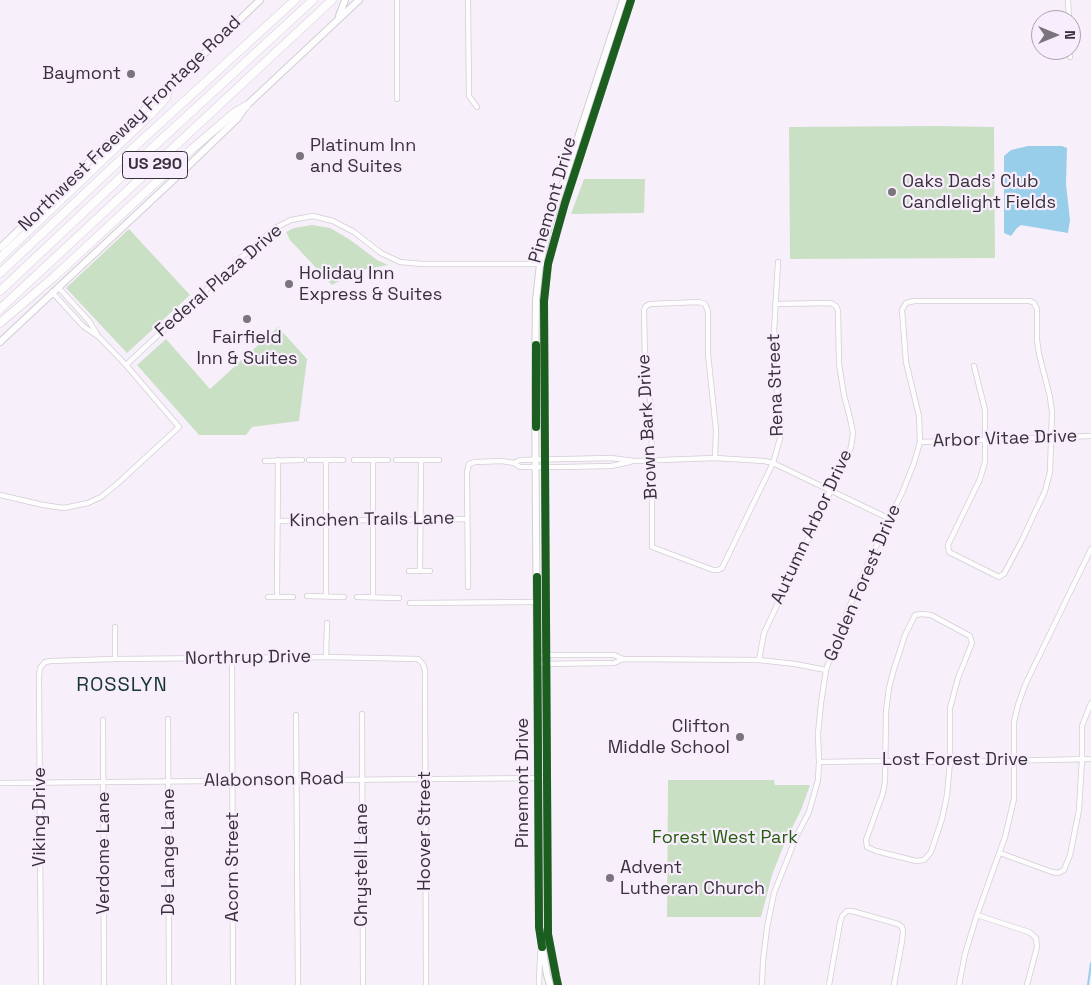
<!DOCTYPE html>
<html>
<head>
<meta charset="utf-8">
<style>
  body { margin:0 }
  #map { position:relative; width:1091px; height:985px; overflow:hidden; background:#f7f0fa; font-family:"Space Grotesk",sans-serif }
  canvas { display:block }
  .north { position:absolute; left:1031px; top:10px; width:50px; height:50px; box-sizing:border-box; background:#f8edfd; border:1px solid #aba2af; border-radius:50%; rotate:90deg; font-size:14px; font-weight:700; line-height:20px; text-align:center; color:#373139 }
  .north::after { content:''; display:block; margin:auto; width:18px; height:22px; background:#7a747d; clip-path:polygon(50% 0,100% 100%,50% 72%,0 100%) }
</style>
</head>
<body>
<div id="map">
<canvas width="1091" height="985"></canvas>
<div class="north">N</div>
</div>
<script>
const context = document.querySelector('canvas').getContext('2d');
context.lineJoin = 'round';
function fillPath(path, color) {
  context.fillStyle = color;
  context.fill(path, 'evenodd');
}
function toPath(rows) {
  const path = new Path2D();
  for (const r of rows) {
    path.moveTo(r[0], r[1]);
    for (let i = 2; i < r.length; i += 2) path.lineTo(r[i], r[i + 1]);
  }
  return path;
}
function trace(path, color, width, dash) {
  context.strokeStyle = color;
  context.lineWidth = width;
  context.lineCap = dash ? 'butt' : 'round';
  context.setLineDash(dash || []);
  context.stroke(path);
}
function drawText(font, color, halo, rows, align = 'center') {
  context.font = font + ' "Space Grotesk",sans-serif';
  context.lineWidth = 4.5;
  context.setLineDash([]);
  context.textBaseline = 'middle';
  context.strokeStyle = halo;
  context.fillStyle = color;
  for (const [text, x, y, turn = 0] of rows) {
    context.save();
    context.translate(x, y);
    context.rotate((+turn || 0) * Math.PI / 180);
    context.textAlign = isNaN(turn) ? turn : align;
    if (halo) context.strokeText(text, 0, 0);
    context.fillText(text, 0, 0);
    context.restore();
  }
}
fillPath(toPath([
  [938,126,994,127,995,258,790,259,789,127],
  [584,179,645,179,644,213,571,214],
  [312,225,330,228,349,239,377,260,388,265,357,271,332,285,290,240,286,232,294,228],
  [129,229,190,295,127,353,66,288],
  [278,327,307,359,299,421,252,427,246,435,199,435,137,365,166,339,210,389],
  [668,780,774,780,775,785,810,785,801,810,785,842,772,875,761,917,667,917]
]), '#cae0c5');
fillPath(toPath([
  [1028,146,1062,146,1067,148,1066,184,1070,220,1068,233,1021,225,1017,228,1011,236,1004,233,1004,156,1011,150]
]), '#99ceeb');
trace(toPath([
  [1088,985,1091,963]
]), '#99ceeb', 2);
const street = toPath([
  [468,0,469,96,477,107],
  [1068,0,1069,20],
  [1070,50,1070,57],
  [397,99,397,0],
  [58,287,89,321,97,334],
  [126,365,233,265,275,228,291,220,313,216,333,221,354,232,381,253,400,262,423,264,542,264],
  [920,442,1091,436],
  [715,458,716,430,708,354,708,311,705,304,699,302,650,304,646,306,644,310,645,362,651,407,652,461,652,547,713,570,718,570,722,568,773,463,781,435,780,411,776,381,773,349,778,262],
  [309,460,343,460],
  [326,460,326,596],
  [354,460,388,460],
  [373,460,373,597],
  [396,460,439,460],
  [265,461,302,460],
  [514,463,520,460,611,458,634,461,715,458,764,461,773,463,890,519],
  [0,495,43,505,64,508,88,503,101,497,117,484,179,427,126,365,99,337,83,326,52,292],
  [278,521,467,519],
  [409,571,430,571],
  [420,571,421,460],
  [468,587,467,472,469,464,475,462,502,461,514,463,520,467,562,467,611,466,630,462],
  [307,596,344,597],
  [268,597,293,597],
  [277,597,278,460],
  [357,597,399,598],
  [410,603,537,602],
  [922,614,931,615,970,636,972,643,958,678,950,708,950,762,947,795,942,819,931,852,924,860,916,861,876,851,867,847,866,840,883,793,885,781,886,711,889,688,894,669,905,635,915,615,922,614],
  [115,627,115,659],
  [538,655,614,655,623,659],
  [326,657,327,623],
  [232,659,233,985],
  [759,660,764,633,851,447,853,433,850,418,844,395,839,364,838,311,836,306,831,303,775,304],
  [538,664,614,663,623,659,759,660,795,664,826,670],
  [362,714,363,985],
  [296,715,298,985],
  [168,719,169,985],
  [103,720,104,985],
  [819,762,885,761,950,762,1091,759],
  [0,783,547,778],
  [1000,853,1052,872,1058,873,1064,870,1070,855,1079,810,1082,759,1082,726,1091,703],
  [977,915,1029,932,1036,938,1037,947,1027,985],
  [41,985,39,676,40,668,45,662,51,661,115,659,326,657,418,659,423,664,425,670,426,985],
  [539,985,540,956,541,947],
  [762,985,763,961,767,928,774,893,797,835,809,812,818,780,819,762,818,734,821,703,826,670,847,612,869,561,902,493,914,463,920,442,919,416,906,362,902,310,906,303,914,301,1030,301,1034,303,1037,309,1037,340,1039,354,1050,397,1052,412,1050,472,1045,491,1022,540,1004,574,999,577,949,552,948,545,980,479,985,462,985,410,974,366],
  [829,985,840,923,842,916,847,911,852,911,898,924,902,927,903,932,902,941,894,985],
  [959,985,965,954,977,915,1005,837,1014,799,1014,722,1018,705,1025,685,1091,549]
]);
const secondary = toPath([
  [339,16,345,0],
  [0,248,123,129,179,78,260,0],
  [0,342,185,169,238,118,246,106,359,0],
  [550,985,547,975,539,927,535,386,536,300,540,264,549,226,623,0],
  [558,985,556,976,548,934,544,301,548,264,556,235,565,203,631,0]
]);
const highway = toPath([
  [0,258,152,113,166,98,169,87],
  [0,273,131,150,295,0],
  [0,291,150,150,313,0],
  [0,309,332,0],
  [0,323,55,276,192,149,234,113,246,106]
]);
trace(street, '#d3cdd5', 6);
trace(secondary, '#d3cdd5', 8);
trace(highway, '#d3cdd5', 9);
trace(street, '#fefdfe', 4.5);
trace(secondary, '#fefdfe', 6);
trace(highway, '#fefdfe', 8);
trace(toPath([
  [536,345,536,427],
  [537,577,539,927,542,947],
  [558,985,556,976,548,934,544,301,548,264,556,235,565,203,631,0]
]), '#1b5e20', 8);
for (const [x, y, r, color] of [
  [131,74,5,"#7a747d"],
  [300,156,5,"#7a747d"],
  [892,192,5,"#7a747d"],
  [289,284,5,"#7a747d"],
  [247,319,5,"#7a747d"],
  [740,737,5,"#7a747d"],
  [610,878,5,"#7a747d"]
]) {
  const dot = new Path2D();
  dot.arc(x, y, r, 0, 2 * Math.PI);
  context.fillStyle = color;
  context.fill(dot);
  trace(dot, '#f8edfd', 2);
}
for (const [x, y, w] of [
  [155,165,65]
]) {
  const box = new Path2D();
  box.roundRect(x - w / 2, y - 13.5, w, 27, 4);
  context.fillStyle = '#f8edfd';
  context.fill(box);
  trace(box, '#373139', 1);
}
drawText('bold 16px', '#373139', null, [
  ["US 290",155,165]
]);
drawText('18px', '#373139', '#f8edfd', [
  ["Baymont",121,74,"right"],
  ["Platinum Inn",310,146],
  ["and Suites",310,167],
  ["Oaks Dads' Club",902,182],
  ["Candlelight Fields",902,203],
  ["Holiday Inn",299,274],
  ["Express & Suites",299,295],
  ["Fairfield",247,338,"center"],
  ["Inn & Suites",247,359,"center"],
  ["Clifton",730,727,"right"],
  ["Middle School",730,748,"right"],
  ["Advent",620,868],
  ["Lutheran Church",620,889]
], 'left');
drawText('18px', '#373139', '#f8edfd', [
  ["Northwest Freeway Frontage Road",130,124,-44],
  ["Pinemont Drive",553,200,-74],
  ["Federal Plaza Drive",219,281,-41],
  ["Rena Street",776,385,-92],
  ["Brown Bark Drive",648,427,-93],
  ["Arbor Vitae Drive",1005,439,-2],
  ["Kinchen Trails Lane",372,520,-1],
  ["Autumn Arbor Drive",812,527,-65],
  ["Golden Forest Drive",863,583,-67],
  ["Northrup Drive",248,658,-1],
  ["Lost Forest Drive",955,760],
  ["Alabonson Road",274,780,-1],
  ["Pinemont Drive",523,783,-90],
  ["Viking Drive",40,817,-90],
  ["Hoover Street",425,831,-90],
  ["De Lange Lane",169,852,-90],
  ["Verdome Lane",104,853,-90],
  ["Chrystell Lane",362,865,-90],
  ["Acorn Street",233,867,-90]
]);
drawText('18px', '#235b0a', '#f8edfd', [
  ["Forest West Park",725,838]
]);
context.letterSpacing = '1px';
drawText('20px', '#153530', '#f8edfd', [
  ["ROSSLYN",122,686]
]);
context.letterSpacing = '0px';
</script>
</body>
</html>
